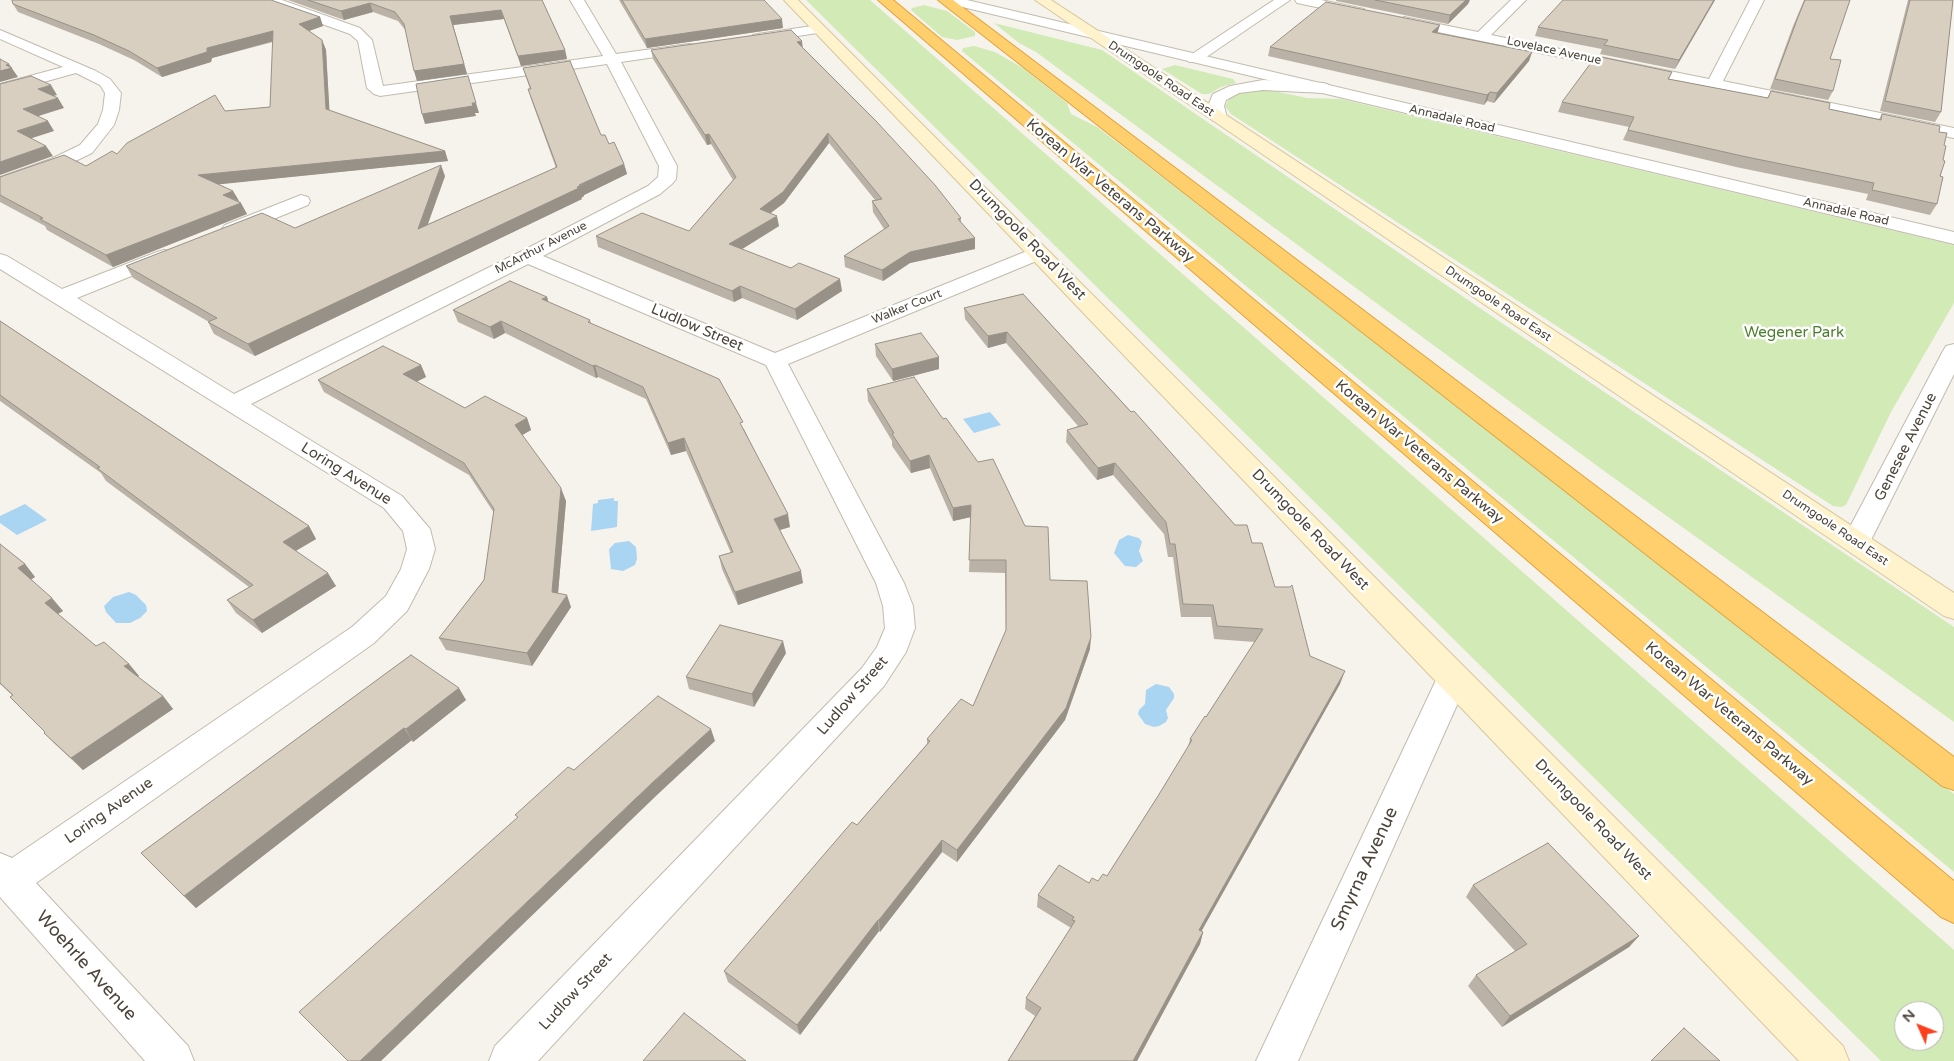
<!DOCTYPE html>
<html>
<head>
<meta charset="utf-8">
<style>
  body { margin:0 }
  #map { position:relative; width:1954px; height:1061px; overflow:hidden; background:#f6f3ec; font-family:"Varela Round",sans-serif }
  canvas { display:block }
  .north { position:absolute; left:1894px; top:1001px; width:50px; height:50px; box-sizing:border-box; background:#fff; border:1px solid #b7b4b0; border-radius:50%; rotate:314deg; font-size:14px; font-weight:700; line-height:20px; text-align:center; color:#4b4439 }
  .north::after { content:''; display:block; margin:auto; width:18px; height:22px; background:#fc3f1d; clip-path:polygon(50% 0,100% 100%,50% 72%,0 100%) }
</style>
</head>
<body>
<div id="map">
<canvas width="1954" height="1061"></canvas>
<div class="north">N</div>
</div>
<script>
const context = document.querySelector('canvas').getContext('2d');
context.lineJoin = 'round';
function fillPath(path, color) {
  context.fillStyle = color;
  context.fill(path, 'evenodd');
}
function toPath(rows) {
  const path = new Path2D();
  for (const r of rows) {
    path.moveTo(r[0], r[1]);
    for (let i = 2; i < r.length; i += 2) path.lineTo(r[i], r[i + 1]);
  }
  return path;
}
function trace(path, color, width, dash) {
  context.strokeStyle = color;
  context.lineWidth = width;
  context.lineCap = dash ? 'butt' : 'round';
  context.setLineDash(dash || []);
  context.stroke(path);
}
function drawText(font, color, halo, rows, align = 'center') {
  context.font = font + ' "Varela Round",sans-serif';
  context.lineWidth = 5;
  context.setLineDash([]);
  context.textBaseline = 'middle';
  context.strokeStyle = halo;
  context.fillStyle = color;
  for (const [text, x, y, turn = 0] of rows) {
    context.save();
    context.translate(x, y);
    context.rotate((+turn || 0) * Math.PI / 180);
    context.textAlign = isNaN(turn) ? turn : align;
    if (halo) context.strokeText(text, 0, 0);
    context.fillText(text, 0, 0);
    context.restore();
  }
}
fillPath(toPath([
  [806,0,870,0,1954,950,1954,1061,1881,1061],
  [1904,1011,1934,1011,1934,1041,1904,1041],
  [924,5,947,11,975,32,975,36,957,40,942,37,911,10,912,8],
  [994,23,1102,50,1490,315,1954,627,1954,722,1600,468,1036,52,1019,43],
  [974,46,995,52,1023,68,1067,103,1071,114,1097,127,1135,156,1954,794,1954,872,962,51,963,48],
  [1175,65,1233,79,1236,83,1221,87,1209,94,1202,94,1162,69],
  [1269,90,1307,98,1341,99,1954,245,1954,303,1891,412,1846,505,1841,507,1833,506,1231,114,1225,106,1229,99,1237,94,1249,91]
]), '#d2eab5');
fillPath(toPath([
  [990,412,1001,425,974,433,963,419],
  [614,498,614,501,618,501,617,527,591,531,593,504,598,503,598,500],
  [25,504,47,520,17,535,0,523,0,516],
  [1128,535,1139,538,1142,542,1139,551,1143,561,1136,567,1125,566,1114,553,1119,540],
  [629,541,636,547,637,559,635,565,623,571,611,569,609,549,615,543],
  [129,592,136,595,146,605,147,611,140,618,130,623,116,623,106,612,104,606,113,597],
  [1156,684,1169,687,1174,694,1174,698,1166,710,1168,718,1166,722,1159,726,1154,727,1145,724,1138,714,1139,710,1145,704,1146,690]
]), '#a9d4f2');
const minor = toPath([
  [262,0,282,0,360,28,372,40,383,86,603,56,570,0,584,0,616,54,689,44,694,45,696,48,694,51,689,52,621,62,677,166,676,179,673,183,660,194,543,256,775,353,1032,249,1039,247,1046,249,1049,253,1046,257,788,364,904,583,913,606,915,628,906,652,884,686,538,1061,489,1061,495,1046,862,668,877,647,885,628,883,606,876,583,766,365,528,264,251,404,402,496,430,529,435,549,429,569,407,611,374,643,36,883,188,1046,194,1061,145,1061,0,897,0,853,12,858,352,627,386,596,401,569,407,549,403,531,384,508,0,269,0,254,7,256,62,289,157,252,164,250,171,252,174,256,171,260,77,298,234,394,520,252,648,186,658,177,659,166,607,64,380,96,374,94,367,88,358,41,350,34,264,3,262,0],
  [1274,0,1290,0,1199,62,1189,62,1187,59,1189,56,1274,0],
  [1295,0,1321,0,1364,9,1366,12,1359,16,1297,3,1295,0],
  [1511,0,1526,0,1491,35,1709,79,1750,0,1764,0,1723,81,1954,128,1954,138,1404,25,1397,21,1404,17,1478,32,1511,0],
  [819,25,826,29,824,32,758,42,753,41,751,38,753,35,758,34,819,25],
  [0,30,96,71,110,79,121,93,119,110,114,125,92,153,63,167,0,188,0,177,51,159,80,145,98,124,103,110,105,93,100,85,76,73,0,94,0,84,63,67,0,39,0,30],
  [1263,80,1324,83,1329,85,1332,88,1329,91,1324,93,1263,90,1239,93,1226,100,1224,106,1227,118,1225,121,1213,121,1208,106,1213,94,1230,86,1263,80],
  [301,195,308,197,310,201,308,205,239,233,232,235,225,233,222,229,225,225,301,195],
  [1954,344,1954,374,1870,542,1866,549,1856,552,1846,549,1842,542,1943,351,1946,346,1954,344],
  [1453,666,1464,669,1469,678,1298,1061,1256,1061,1437,678,1442,669,1453,666]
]);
const tertiary = toPath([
  [943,0,967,0,1954,232,1954,244,950,4,943,0]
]);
const secondary = toPath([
  [784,0,798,0,1843,1046,1849,1061,1799,1061,784,0],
  [1035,0,1051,0,1954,593,1954,619,1944,616,1035,0]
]);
const motorway = toPath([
  [878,0,893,0,1954,881,1954,923,1941,917,878,0],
  [938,0,953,0,1954,757,1954,790,1942,786,938,0]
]);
trace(minor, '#c2bbae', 2);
trace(tertiary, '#c2bbae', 2);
trace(secondary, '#d6c79b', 2);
trace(motorway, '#e0a43c', 2);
fillPath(minor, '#fff');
fillPath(tertiary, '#fff');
fillPath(secondary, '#fff3cd');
fillPath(motorway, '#ffcf6e');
fillPath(toPath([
  [288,0,542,0,565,50,567,59,521,66,504,19,453,25,467,74,417,81,406,31,398,21,373,12,344,20],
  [619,0,764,0,783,28,647,48],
  [1336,0,1469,0,1468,4,1448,24,1336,1],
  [1715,0,1675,69,1600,54,1602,49,1535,36,1538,27],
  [1804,0,1850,0,1830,59,1833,91,1828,100,1770,89,1793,26],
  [1908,0,1953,0,1941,112,1935,122,1880,111],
  [13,4,320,17,323,26,309,31,322,40,326,50,329,110,445,151,448,161,218,184,233,191,239,201,247,214,113,267,47,230,45,226,0,202,0,177,86,166,117,154,225,111,270,107,273,42,212,58,211,62,162,77,134,60,99,44,18,12],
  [1438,33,1532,52,1529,61,1494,103,1487,101,1484,105,1268,56,1270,47],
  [802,41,802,47,961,218,961,223,975,249,910,263,883,281,845,267,844,256,884,229,873,212,872,201,875,200,829,143,784,203,771,213,779,226,742,249,842,291,797,320,742,298,734,302,598,247,596,236,689,231,733,180,711,144,707,145,653,59,651,50],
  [523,68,601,135,624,164,627,174,584,195,584,196,581,198,582,199,255,356,214,334,208,322,209,322,133,278,126,266,295,228,445,176,428,224,556,168,531,99,528,89,530,89],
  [1672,72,1669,79,1767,98,1771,91,1829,109,1879,119,1882,114,1939,132,1944,145,1943,160,1937,204,1930,215,1866,200,1868,194,1736,167,1623,140,1629,127,1558,112,1562,102],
  [1023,294,1252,543,1275,587,1310,656,1340,684,1201,931,1203,932,1200,944,1137,1061,1008,1061,1035,1016,1025,1009,1026,998,1071,928,1037,907,1038,895,1098,881,1107,876,1158,796,1188,747,1190,739,1206,717,1255,642,1214,639,1211,617,1181,617,1173,557,1168,557,1164,534,1113,475,1097,480,1066,442,1067,430,1078,426,1006,343,988,348,965,319,964,308],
  [547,297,548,302,590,320,591,323,744,429,790,527,780,530,803,583,738,605,722,569,719,556,731,553,686,451,671,455,646,399,598,377,596,378,505,333,494,339,458,322,453,310],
  [0,321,309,526,316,539,296,551,336,586,262,633,236,613,227,600,249,587,106,481,101,473,0,401],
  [875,344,939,369,893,381,876,356],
  [421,365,426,377,416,382,465,408,527,418,531,430,522,435,566,501,558,593,571,607,532,666,446,650,439,638,484,580,494,513,469,475,324,392,318,380],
  [867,389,1050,580,1090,649,1065,720,957,862,942,852,880,932,879,931,800,1035,728,982,724,971,857,825,927,744,927,739,973,706,1006,631,1005,573,969,572,971,517,953,521,930,468,911,473,892,446,892,441,868,401],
  [0,544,25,564,35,577,31,579,63,611,58,614,96,646,129,664,139,676,138,677,163,696,173,709,83,770,56,745,44,733,45,732,10,697,13,696,0,684],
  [786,653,754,707,689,689,686,677],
  [411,655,466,700,413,742,412,740,196,908,141,853],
  [1473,885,1639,936,1629,947,1502,1027,1468,986,1476,975,1515,951,1466,897]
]), '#bab2a6');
fillPath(toPath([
  [1466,0,1470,0,1468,4,1448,24,1450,15],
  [1714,0,1715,0,1675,69,1679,60],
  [370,3,373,12,344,20,341,11],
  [501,10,504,19,453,25,467,74,417,81,414,71,450,16],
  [320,17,323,26,303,33,299,24],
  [782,19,783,28,647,48,645,39],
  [1440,25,1437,34,1432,32],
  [273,31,277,40,212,58,211,62,162,77,157,68,207,48],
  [322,40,326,50,330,119,326,109],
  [802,41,803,50,797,42],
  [565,50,567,59,521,66,518,56],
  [1532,52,1529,61,1494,103,1497,93],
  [9,64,18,77,0,82,0,71,6,65],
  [51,85,57,95,43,99,38,89],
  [1490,92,1487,101,1484,105,1487,95],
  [58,98,64,108,29,119,23,109],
  [472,103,476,103,479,113,475,113,476,116,425,124,422,114],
  [48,121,54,131,23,141,17,131],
  [828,133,829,143,784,203,761,220,760,209],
  [709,134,711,144,707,145,705,135],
  [46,146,53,156,0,175,0,162],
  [445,151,448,161,203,186,198,175],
  [624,164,627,174,584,195,584,196,581,198,582,199,255,356,248,344],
  [441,165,445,176,422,240,418,229],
  [233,191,239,201,223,195],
  [241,203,247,214,113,267,106,255],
  [777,216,779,226,731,256,729,244],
  [975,238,975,249,910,263,883,281,882,270,910,252],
  [840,279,842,291,797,320,795,309],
  [740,286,742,298,734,302,732,291],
  [547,297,550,308,542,299],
  [501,321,505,333,494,339,490,327],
  [1007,332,1006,343,988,348,988,336],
  [939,357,939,369,893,381,892,369],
  [421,365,426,377,408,386,403,374],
  [595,365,598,377,596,378,593,366],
  [527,418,531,430,519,437,515,425],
  [684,438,686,451,671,455,668,443],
  [929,455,930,468,911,473,910,461],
  [1115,463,1113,475,1097,480,1098,468],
  [561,488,566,501,557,605,552,592],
  [971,505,971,517,953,521,953,508],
  [788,514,790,527,776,531,774,519],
  [309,526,316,539,290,554,283,542],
  [25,564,35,577,29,581,18,568],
  [801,571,803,583,738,605,735,592],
  [328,573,336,586,262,633,253,620],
  [567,595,571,607,532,666,527,653],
  [52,598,63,611,56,615,45,603],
  [1091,637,1090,649,1065,720,957,862,957,850],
  [783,641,786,653,754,707,752,694],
  [129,664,139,676,135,679,124,666],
  [1345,671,1340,684,1196,941,1199,930],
  [459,688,466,700,413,742,406,729],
  [163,696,173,709,83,770,71,758],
  [404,728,412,740,196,908,184,896],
  [711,729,715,741,657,795,381,1061,360,1061,653,782],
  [942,840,942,852,880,932,879,920],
  [878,920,879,931,800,1035,797,1025],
  [1203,932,1200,944,1137,1061,1133,1061],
  [1639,936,1629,947,1502,1027,1510,1016]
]), '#979187');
const building = toPath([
  [12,0,271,0,320,17,299,24,322,40,326,109,445,151,198,175,233,191,223,195,241,203,106,255,40,219,43,218,0,195,0,177,64,155,86,166,112,151,117,154,127,143,215,95,225,111,270,107,273,31,207,48,207,52,157,68,129,51,94,35,13,4,12,0],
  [308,0,542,0,565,50,518,56,501,10,450,16,464,64,414,71,404,24,395,12,370,3,341,11,308,0],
  [622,0,764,0,782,19,645,39,622,0],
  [1375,0,1466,0,1450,15,1375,0],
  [1563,0,1714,0,1679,60,1604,45,1608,40,1538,27,1563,0],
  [1805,0,1850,0,1830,59,1841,60,1833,91,1775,79,1798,17,1805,0],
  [1910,0,1953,0,1941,112,1885,101,1910,0],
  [1326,2,1440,25,1432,32,1532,52,1497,93,1490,92,1487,95,1270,47,1326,2],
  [791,30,802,41,797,42,876,121,935,185,961,218,958,219,975,238,910,252,882,270,844,256,889,226,872,201,882,199,828,133,783,192,760,209,777,216,729,244,791,268,799,263,840,279,795,309,740,286,732,291,596,236,642,213,689,231,736,177,709,134,705,135,651,50,791,30],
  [1596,56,1672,72,1668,79,1679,81,1768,98,1771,91,1830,103,1829,109,1881,120,1882,114,1940,126,1939,132,1947,133,1944,145,1946,146,1943,160,1945,161,1940,176,1943,177,1937,204,1872,190,1874,183,1742,156,1628,130,1634,117,1562,102,1596,56],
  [0,59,9,64,6,65,12,68,0,71,0,59],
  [570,61,601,135,605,135,609,144,614,142,624,164,579,185,581,186,577,187,579,188,248,344,208,322,217,318,126,266,262,213,295,228,441,165,418,229,557,167,528,89,531,89,523,68,570,61],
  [31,76,51,85,38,89,58,98,23,109,48,121,17,131,46,146,0,162,0,84,31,76],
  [468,76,476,103,472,103,473,106,422,114,416,84,468,76],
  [510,281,547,297,542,299,590,320,588,322,719,379,743,422,740,423,788,514,774,519,801,571,735,592,719,556,733,552,684,438,668,443,643,387,595,365,593,366,501,321,490,327,453,310,510,281],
  [1023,294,1131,412,1134,411,1235,525,1247,525,1252,543,1262,543,1275,587,1290,587,1292,585,1310,656,1345,671,1199,930,1203,932,1133,1061,1008,1061,1041,1008,1026,998,1075,921,1072,920,1074,917,1038,895,1059,865,1089,883,1092,878,1098,881,1103,874,1107,876,1158,796,1192,740,1190,739,1205,716,1206,717,1263,629,1217,626,1213,605,1183,604,1175,544,1170,544,1166,522,1115,463,1098,468,1067,430,1088,424,1007,332,988,336,964,308,1023,294],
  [0,321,309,526,283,542,328,573,253,620,227,600,253,585,97,468,100,467,0,395,0,321],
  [921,333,939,357,892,369,875,344,921,333],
  [383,346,421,365,403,374,465,408,485,396,527,418,515,425,561,488,552,592,567,595,527,653,439,638,484,580,494,509,464,463,318,380,383,346],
  [914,377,943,419,946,418,978,462,993,459,1025,526,1048,527,1050,580,1087,581,1091,637,1066,708,957,850,942,840,879,920,878,920,797,1025,724,971,852,822,857,825,930,741,927,739,961,699,973,706,1006,630,1006,560,969,560,971,505,953,508,929,455,910,461,892,434,894,433,867,389,914,377],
  [0,544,25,564,18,568,52,598,45,603,96,646,104,642,129,664,124,666,163,696,71,758,44,733,45,732,10,697,13,695,0,683,0,544],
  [720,625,783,641,752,694,686,677,720,625],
  [411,655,459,688,406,729,404,728,184,896,141,853,411,655],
  [658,696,711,729,653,782,360,1061,348,1061,299,1012,518,817,515,815,568,767,574,770,658,696],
  [1548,843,1639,936,1510,1016,1476,975,1527,944,1473,885,1548,843],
  [684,1013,746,1061,643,1061,684,1013],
  [1684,1028,1720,1061,1651,1061,1684,1028]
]);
fillPath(building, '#d8cfc1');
trace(building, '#979187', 1);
drawText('12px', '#4b4439', '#fff', [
  ["Lovelace Avenue",1554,51,12],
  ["Drumgoole Road East",1161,79,34],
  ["Annadale Road",1452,119,13],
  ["Annadale Road",1846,212,13],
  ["McArthur Avenue",541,248,-27],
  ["Drumgoole Road East",1498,304,34],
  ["Walker Court",907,307,-22],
  ["Drumgoole Road East",1835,528,34]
]);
drawText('15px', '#4b4439', '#fff', [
  ["Korean War Veterans Parkway",1110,191,40],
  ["Drumgoole Road West",1027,240,46],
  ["Ludlow Street",697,328,23],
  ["Genesee Avenue",1906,447,-63],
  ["Korean War Veterans Parkway",1419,452,40],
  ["Loring Avenue",346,474,32],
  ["Drumgoole Road West",1310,530,46],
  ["Ludlow Street",853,696,-49],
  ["Korean War Veterans Parkway",1729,714,40],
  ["Loring Avenue",109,811,-35],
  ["Drumgoole Road West",1593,820,46],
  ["Ludlow Street",576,992,-47]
]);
drawText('15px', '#4a7f2a', '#fff', [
  ["Wegener Park",1794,333]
]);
drawText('18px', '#4b4439', '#fff', [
  ["Smyrna Avenue",1365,869,-65],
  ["Woehrle Avenue",86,966,48]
]);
</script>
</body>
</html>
